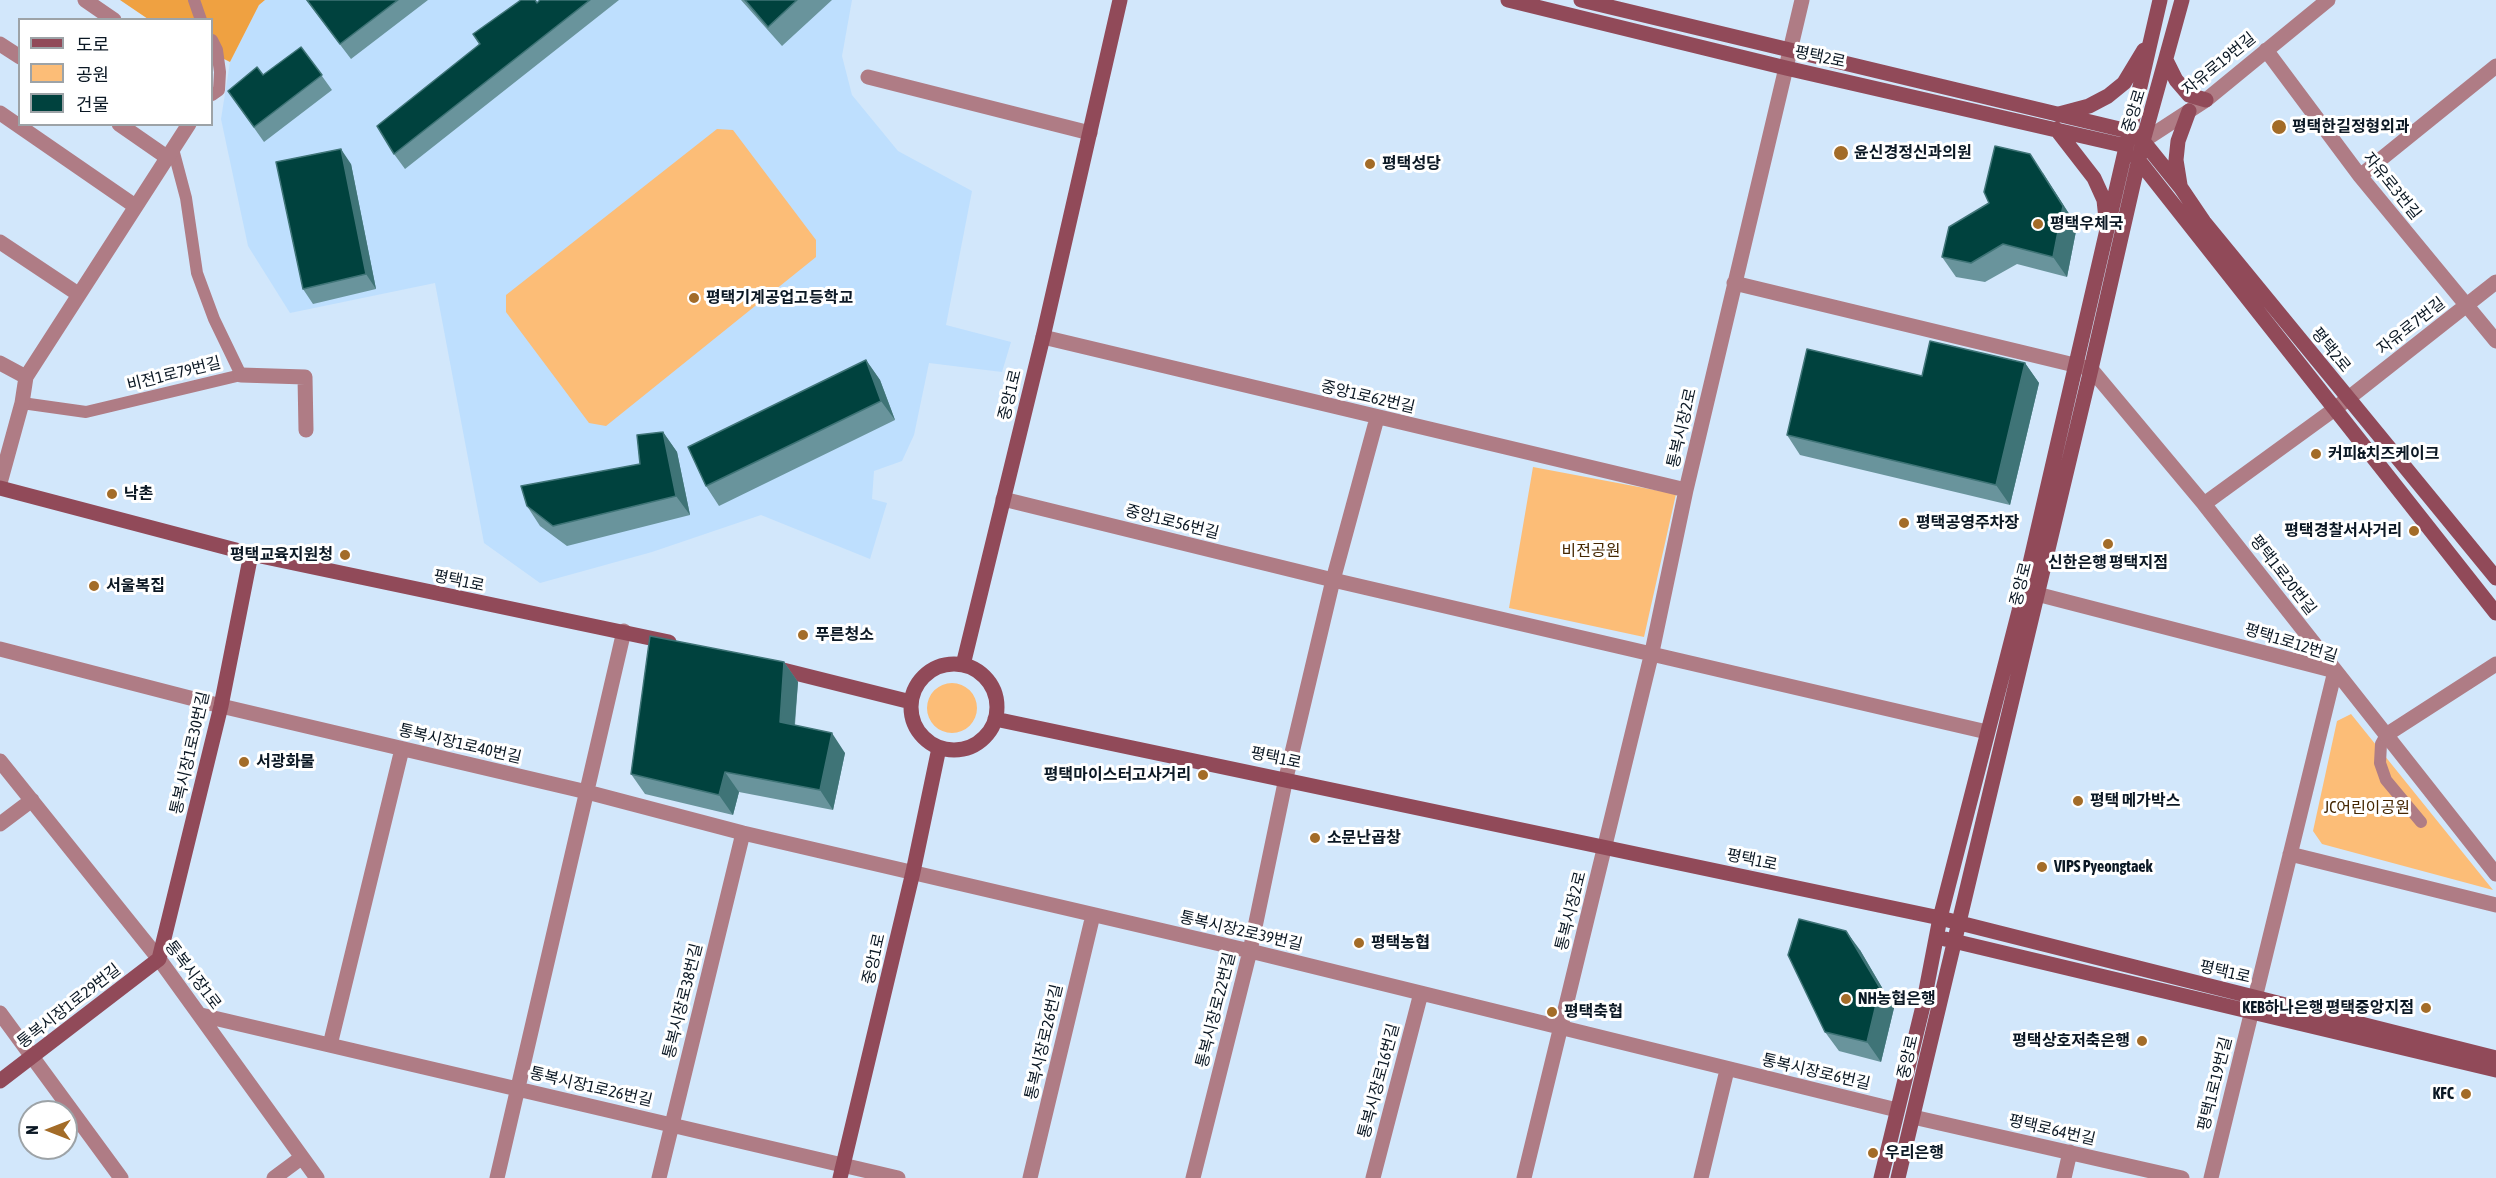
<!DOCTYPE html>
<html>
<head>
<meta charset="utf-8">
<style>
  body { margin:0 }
  #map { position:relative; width:2496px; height:1178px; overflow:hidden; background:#d2e7fb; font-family:"Asap Condensed","Noto Sans KR",sans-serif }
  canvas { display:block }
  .legend { position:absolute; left:18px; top:18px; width:195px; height:108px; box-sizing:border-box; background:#fff; border:2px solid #9da3a7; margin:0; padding:8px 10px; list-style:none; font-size:18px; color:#0b1824 }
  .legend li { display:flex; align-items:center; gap:12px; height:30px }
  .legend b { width:30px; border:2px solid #9da3a7 }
  .north { position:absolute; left:18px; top:1100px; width:60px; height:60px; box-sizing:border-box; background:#fff; border:2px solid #9da3a7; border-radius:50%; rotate:270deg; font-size:16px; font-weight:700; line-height:24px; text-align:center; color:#0b1824 }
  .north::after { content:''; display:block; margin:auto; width:21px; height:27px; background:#a36c28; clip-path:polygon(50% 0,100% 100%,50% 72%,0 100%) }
</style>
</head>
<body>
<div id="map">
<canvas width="2496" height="1178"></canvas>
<ul class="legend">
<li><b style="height:8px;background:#914a59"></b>도로</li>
<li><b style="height:16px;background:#fcbd77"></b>공원</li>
<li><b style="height:16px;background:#00423e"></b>건물</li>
</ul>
<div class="north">N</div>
</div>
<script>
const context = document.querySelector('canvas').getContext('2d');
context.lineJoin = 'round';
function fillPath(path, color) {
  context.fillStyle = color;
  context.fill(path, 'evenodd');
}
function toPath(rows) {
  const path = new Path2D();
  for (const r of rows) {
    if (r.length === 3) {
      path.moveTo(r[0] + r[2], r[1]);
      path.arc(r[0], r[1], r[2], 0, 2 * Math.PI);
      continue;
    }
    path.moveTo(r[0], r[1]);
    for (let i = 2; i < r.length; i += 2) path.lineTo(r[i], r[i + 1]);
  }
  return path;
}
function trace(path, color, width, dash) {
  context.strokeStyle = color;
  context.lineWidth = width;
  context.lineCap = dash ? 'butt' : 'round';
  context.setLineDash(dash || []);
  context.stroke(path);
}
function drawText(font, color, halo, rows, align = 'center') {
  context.font = font + ' "Asap Condensed","Noto Sans KR",sans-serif';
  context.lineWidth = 6;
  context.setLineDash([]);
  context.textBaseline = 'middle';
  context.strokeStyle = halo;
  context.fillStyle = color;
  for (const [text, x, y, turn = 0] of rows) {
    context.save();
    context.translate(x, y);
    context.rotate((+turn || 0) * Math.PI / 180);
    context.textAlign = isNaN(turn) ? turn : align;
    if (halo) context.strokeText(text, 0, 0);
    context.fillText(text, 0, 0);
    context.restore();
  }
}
fillPath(toPath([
  [265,0,852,0,842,56,852,95,898,151,972,191,946,325,1011,342,1002,372,929,363,914,435,902,461,874,471,872,499,887,503,870,559,761,515,652,552,540,583,484,543,435,283,290,313,248,246,221,119,230,62,259,5]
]), '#bedffe');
fillPath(toPath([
  [717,129,733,130,816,240,816,257,606,426,589,423,506,312,506,295],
  [1533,467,1676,494,1644,637,1509,608],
  [952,708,25],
  [2351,714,2493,890,2322,844,2313,831,2337,721]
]), '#fcbd77');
fillPath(toPath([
  [120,0,265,0,259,5,230,62,212,53,212,20,148,19]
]), '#efa141');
trace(toPath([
  [194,0,201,20],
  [212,40,217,50,220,72,219,90,212,95],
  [22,403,86,412,241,375,214,319,197,273,186,198,173,149],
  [2386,735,2381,744,2380,763,2386,780,2421,822]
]), '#af7c85', 12);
trace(toPath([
  [85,0,114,20],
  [0,44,20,57],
  [2266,50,2360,176,2496,341],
  [868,77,1090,133],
  [0,113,135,206],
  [119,124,168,158],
  [2134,143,2143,141,2206,100,2328,0],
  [2360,176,2496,66],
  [0,242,78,294],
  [1734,283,2091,369,2204,504,2496,874],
  [1043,337,1686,490],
  [0,363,26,377],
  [241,375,305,377,306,430],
  [0,483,22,403,26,377,189,124],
  [1003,499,1333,580,1987,732],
  [2204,504,2336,408,2496,282],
  [2025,591,2335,671],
  [0,649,221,706,587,792,743,833,1250,951,1897,1110],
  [2386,735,2496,664],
  [0,761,159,959,317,1178],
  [0,824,32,800],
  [2290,854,2496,905],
  [0,1013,121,1178],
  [201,1015,898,1178],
  [330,1045,402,749],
  [1913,1117,2182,1178],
  [274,1178,301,1158],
  [497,1178,624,631],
  [659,1178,743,833],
  [1030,1178,1093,915],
  [1193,1178,1250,951,1286,778,1333,580,1377,418],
  [1373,1178,1421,993],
  [1524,1178,1652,652,1686,490,1802,0],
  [1701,1178,1727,1070],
  [2064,1178,2070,1152],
  [2211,1178,2335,671]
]), '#af7c85', 15);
trace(toPath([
  [1508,0,1786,68,2126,146],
  [1581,0,2128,131,2143,141,2181,188,2204,222,2496,578],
  [2167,62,2176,80,2189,95,2206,100],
  [2059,114,2089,106,2108,96,2124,83,2144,50],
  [2056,129,2094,178,2104,200,2106,219],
  [2136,157,2496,613],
  [2180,185,2176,160,2178,141,2189,111],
  [0,488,251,554,669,642],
  [954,707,43],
  [963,665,1043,337,1120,0],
  [771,667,911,702],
  [995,719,1940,918,2496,1058],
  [1945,939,2496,1070],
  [0,1081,159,959,221,706,251,554],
  [840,1178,913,872,939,748],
  [1881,1178,1923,1006,1940,918,2019,611,2160,0],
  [1898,1178,2091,369,2143,141,2182,0]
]), '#914a59', 15);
fillPath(toPath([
  [306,0,428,0,351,59],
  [535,0,537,3,540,0,619,0,405,169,394,154,479,44,473,34],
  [741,0,832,0,782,46],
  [301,47,332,90,264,142,228,91,263,75],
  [351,164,376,289,313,304,303,289],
  [2043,173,2077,226,2067,277,2017,264,1985,282,1956,277,1942,257],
  [866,360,880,380,895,420,719,506,706,486],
  [2025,363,2039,383,2010,505,1800,455,1787,435,1922,376],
  [663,432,677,452,690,515,567,546,540,526,527,506,640,464],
  [784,662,798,682,795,725,845,753,833,810,739,792,733,815,645,794,631,774],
  [1860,950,1894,1008,1881,1062,1839,1051,1825,1032]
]), '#69949c');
fillPath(toPath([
  [341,149,351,164,376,289,366,274],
  [2030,154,2077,226,2067,277,2053,257],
  [866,360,880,380,895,420,881,401],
  [2025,363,2039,383,2010,505,1996,485],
  [663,432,677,452,690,515,676,496],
  [784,662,798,682,793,742,780,722],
  [832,733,845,753,833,810,820,790],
  [725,772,739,792,733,815,719,795],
  [1846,931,1860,950,1894,1008,1881,1062,1867,1042]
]), '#3f7477');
const building = toPath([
  [307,0,398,0,340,44,307,0],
  [521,0,535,0,537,3,540,0,590,0,394,154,377,126,480,44,473,34,521,0],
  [745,0,797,0,768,27,745,0],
  [301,47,322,75,254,127,228,91,257,67,263,75,301,47],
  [1995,146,2030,154,2063,206,2053,257,2003,244,1971,263,1942,257,1949,227,1989,203,1984,192,1995,146],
  [341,149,366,274,303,289,276,162,341,149],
  [1930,341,2025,363,1996,485,1787,435,1807,349,1922,376,1930,341],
  [866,360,881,401,706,486,688,447,866,360],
  [663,432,676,496,553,526,527,506,521,486,640,464,637,435,663,432],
  [650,636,784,662,780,722,832,733,820,790,725,772,719,795,631,774,650,636],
  [1799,919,1846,931,1880,988,1867,1042,1825,1032,1788,955,1799,919]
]);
fillPath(building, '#00423e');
trace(building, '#3f7477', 1.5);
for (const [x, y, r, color] of [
  [2279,127,8,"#a36c28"],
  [1841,153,8,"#a36c28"],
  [1370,164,6,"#a36c28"],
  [2038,224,6,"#a36c28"],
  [694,298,6,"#a36c28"],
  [2316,454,6,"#a36c28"],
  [112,494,6,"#a36c28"],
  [1904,523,6,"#a36c28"],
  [2414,531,6,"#a36c28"],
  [2108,544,6,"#a36c28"],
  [345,555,6,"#a36c28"],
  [94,586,6,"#a36c28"],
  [803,635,6,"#a36c28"],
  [244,762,6,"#a36c28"],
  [1203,775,6,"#a36c28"],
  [2078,801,6,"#a36c28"],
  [1315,838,6,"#a36c28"],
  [2042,867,6,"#a36c28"],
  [1359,943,6,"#a36c28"],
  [1846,999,6,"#a36c28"],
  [2426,1008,6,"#a36c28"],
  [1552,1012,6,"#a36c28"],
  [2142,1041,6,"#a36c28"],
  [2466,1094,6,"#a36c28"],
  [1873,1153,6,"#a36c28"]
]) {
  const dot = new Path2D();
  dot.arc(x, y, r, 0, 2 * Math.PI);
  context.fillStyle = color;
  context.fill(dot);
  trace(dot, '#fff', 2);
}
drawText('16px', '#0b1824', '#fff', [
  ["평택2로",1820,57,12],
  ["자유로19번길",2219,64,-39],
  ["중앙로",2134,111,-73],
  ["자유로3번길",2392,186,51],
  ["자유로7번길",2411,326,-38],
  ["평택2로",2331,350,51],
  ["비전1로79번길",174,374,-14],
  ["중앙1로",1010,395,-76],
  ["중앙1로62번길",1368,397,13],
  ["통복시장2로",1682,428,-77],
  ["중앙1로56번길",1172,522,14],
  ["평택1로20번길",2283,575,52],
  ["평택1로",459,581,12],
  ["중앙로",2021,584,-76],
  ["평택1로12번길",2291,643,17],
  ["통복시장1로40번길",460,744,13],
  ["통복시장1로30번길",190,753,-77],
  ["평택1로",1276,758,12],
  ["평택1로",1752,860,12],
  ["통복시장2로",1571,911,-76],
  ["통복시장2로39번길",1241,931,13],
  ["중앙1로",874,959,-77],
  ["평택1로",2225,972,13],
  ["통복시장1로",193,975,53],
  ["통복시장로38번길",683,1001,-76],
  ["통복시장1로29번길",69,1006,-38],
  ["통복시장로22번길",1216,1010,-76],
  ["통복시장로26번길",1044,1042,-77],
  ["중앙로",1908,1057,-77],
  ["통복시장로6번길",1816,1072,13],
  ["통복시장로16번길",1379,1081,-75],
  ["평택1로19번길",2215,1084,-76],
  ["통복시장1로26번길",591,1087,13],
  ["평택로64번길",2052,1130,13]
]);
drawText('bold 16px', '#0b1824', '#fff', [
  ["평택한길정형외과",2292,127],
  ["윤신경정신과의원",1854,153],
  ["평택성당",1382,164],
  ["평택우체국",2050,224],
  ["평택기계공업고등학교",706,298],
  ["커피&치즈케이크",2328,454],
  ["낙촌",124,494],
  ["평택공영주차장",1916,523],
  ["평택경찰서사거리",2402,531,"right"],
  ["평택교육지원청",333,555,"right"],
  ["신한은행 평택지점",2108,563,"center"],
  ["서울복집",106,586],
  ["푸른청소",815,635],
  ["서광화물",256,762],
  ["평택마이스터고사거리",1191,775,"right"],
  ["평택 메가박스",2090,801],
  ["소문난곱창",1327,838],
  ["VIPS Pyeongtaek",2054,867],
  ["평택농협",1371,943],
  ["NH농협은행",1858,999],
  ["KEB하나은행 평택중앙지점",2414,1008,"right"],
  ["평택축협",1564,1012],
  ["평택상호저축은행",2130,1041,"right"],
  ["KFC",2454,1094,"right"],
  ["우리은행",1885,1153]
], 'left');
drawText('16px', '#442600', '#fff', [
  ["비전공원",1591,551],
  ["JC어린이공원",2367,808]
]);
</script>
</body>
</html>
